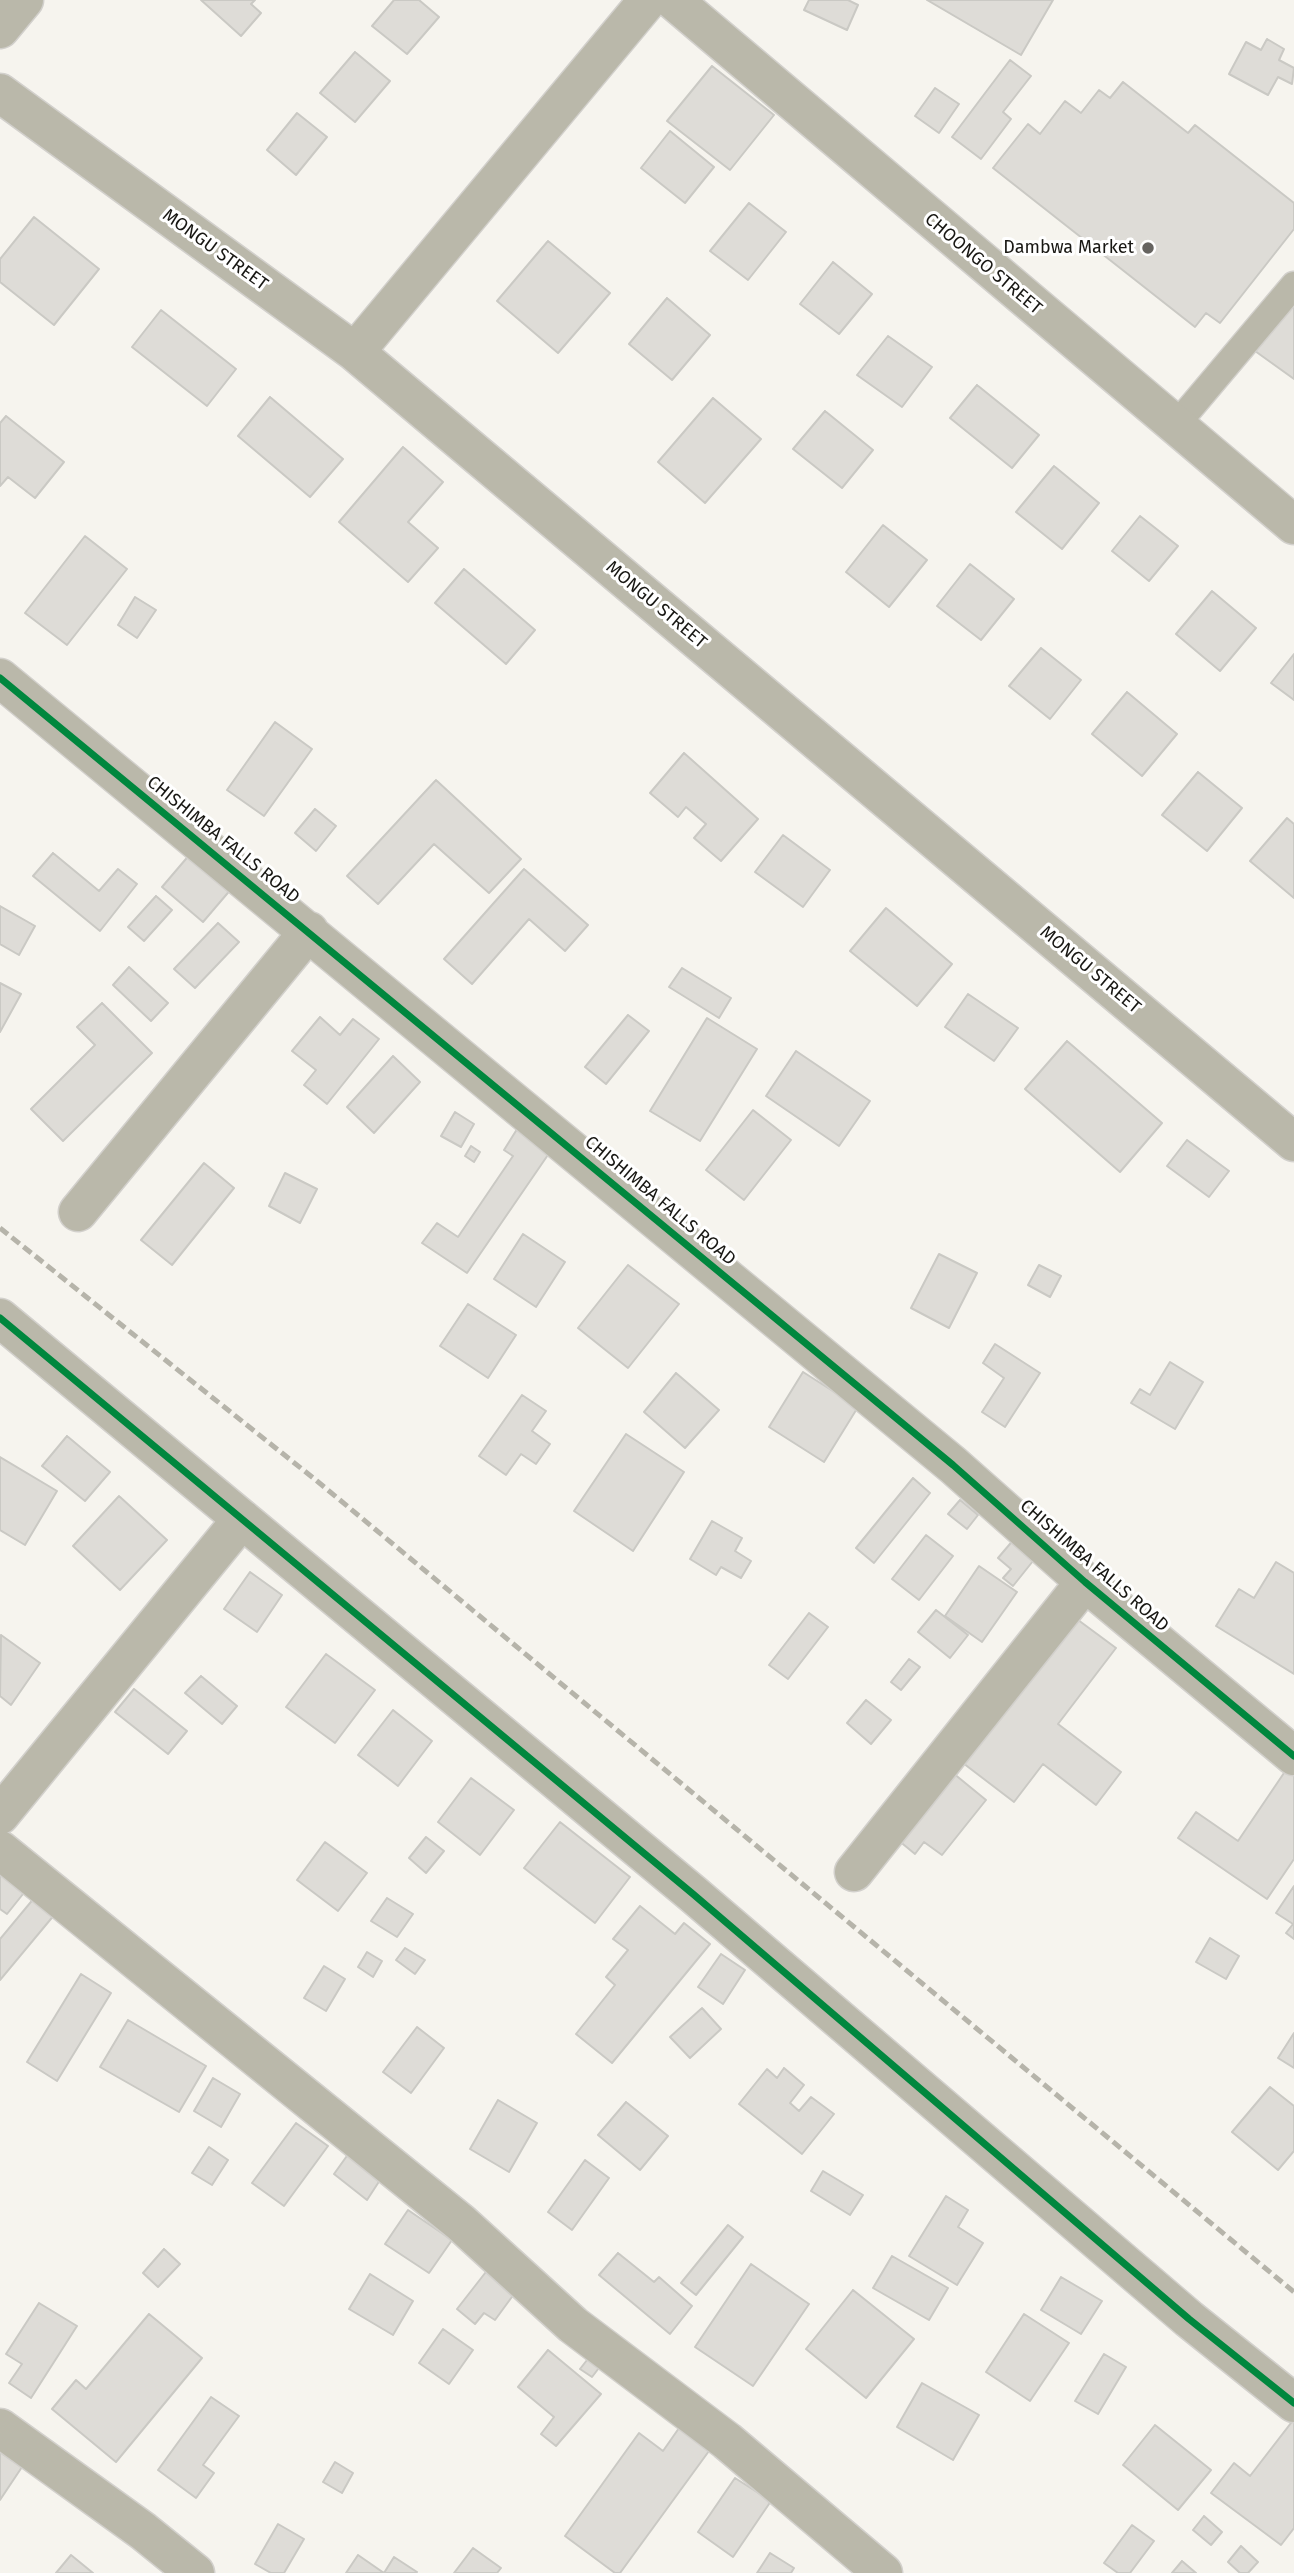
<!DOCTYPE html>
<html>
<head>
<meta charset="utf-8">
<style>
  body { margin:0 }
  canvas { display:block; background:#f6f4ee }
</style>
</head>
<body>
<canvas width="1294" height="2573"></canvas>
<script>
const context = document.querySelector('canvas').getContext('2d');
context.lineJoin = 'round';
function fillPath(path, color) {
  context.fillStyle = color;
  context.fill(path, 'evenodd');
}
function toPath(rows) {
  const path = new Path2D();
  for (const r of rows) {
    path.moveTo(r[0], r[1]);
    for (let i = 2; i < r.length; i += 2) path.lineTo(r[i], r[i + 1]);
  }
  return path;
}
function trace(path, color, width, dash) {
  context.strokeStyle = color;
  context.lineWidth = width;
  context.lineCap = dash ? 'butt' : 'round';
  context.setLineDash(dash || []);
  context.stroke(path);
}
function drawText(font, color, halo, rows, align = 'center') {
  context.font = font + ' "Fira Sans",sans-serif';
  context.lineWidth = 6;
  context.setLineDash([]);
  context.textBaseline = 'middle';
  context.strokeStyle = halo;
  context.fillStyle = color;
  for (const [text, x, y, turn = 0] of rows) {
    context.save();
    context.translate(x, y);
    context.rotate((+turn || 0) * Math.PI / 180);
    context.textAlign = isNaN(turn) ? turn : align;
    if (halo) context.strokeText(text, 0, 0);
    context.fillText(text, 0, 0);
    context.restore();
  }
}
const building = toPath([
  [201,0,255,0,251,4,261,13,241,36,201,0],
  [394,0,419,0,439,17,407,54,372,26,394,0],
  [809,0,848,0,858,5,847,30,804,10,809,0],
  [927,0,1053,0,1021,55,927,0],
  [1267,39,1284,49,1279,60,1294,68,1292,84,1278,77,1268,95,1229,74,1246,42,1261,50,1267,39],
  [355,52,390,81,355,122,320,93,355,52],
  [1010,60,1031,76,1003,112,1011,119,981,159,952,137,1010,60],
  [712,66,774,115,730,170,667,121,712,66],
  [1123,82,1188,133,1195,125,1294,203,1294,229,1220,323,1206,313,1195,327,993,168,1028,124,1040,134,1065,101,1081,113,1099,90,1110,98,1123,82],
  [935,88,959,104,939,133,915,116,935,88],
  [297,113,327,137,296,175,267,150,297,113],
  [670,131,714,167,685,203,641,168,670,131],
  [749,203,786,232,748,280,710,251,749,203],
  [34,217,99,269,54,325,0,282,0,259,34,217],
  [548,241,610,293,558,353,497,301,548,241],
  [833,262,872,294,839,334,800,304,833,262],
  [1294,297,1294,379,1255,351,1294,297],
  [667,298,710,335,672,380,629,344,667,298],
  [161,310,236,369,207,406,132,347,161,310],
  [888,336,932,367,902,407,857,375,888,336],
  [977,385,1039,435,1012,468,950,418,977,385],
  [270,397,343,459,310,497,238,436,270,397],
  [713,398,761,439,705,503,658,462,713,398],
  [825,411,873,450,842,488,793,449,825,411],
  [6,416,64,462,35,498,8,477,0,486,0,423,6,416],
  [403,447,443,482,408,522,438,548,408,582,339,522,403,447],
  [1054,466,1099,503,1062,549,1016,512,1054,466],
  [1140,516,1178,546,1149,581,1112,551,1140,516],
  [883,525,927,560,889,607,846,572,883,525],
  [85,536,127,569,67,645,25,613,85,536],
  [970,564,1014,599,981,640,937,606,970,564],
  [464,569,535,630,506,664,435,603,464,569],
  [1212,591,1256,628,1220,671,1176,634,1212,591],
  [135,597,156,610,137,638,118,625,135,597],
  [1041,648,1081,680,1050,719,1009,686,1041,648],
  [1294,654,1294,700,1271,683,1294,654],
  [1127,692,1177,734,1142,776,1092,734,1127,692],
  [275,722,312,749,264,816,227,790,275,722],
  [684,753,758,819,721,861,694,838,706,824,686,807,678,817,650,793,684,753],
  [1198,772,1242,808,1207,851,1162,815,1198,772],
  [436,780,521,859,489,893,434,844,378,904,347,876,436,780],
  [315,809,336,826,316,851,295,833,315,809],
  [1287,818,1294,824,1294,898,1250,861,1287,818],
  [783,835,830,870,803,907,755,872,783,835],
  [53,853,99,891,118,869,137,884,100,931,33,876,53,853],
  [191,853,232,888,203,922,162,887,191,853],
  [524,869,588,925,565,951,529,919,472,984,444,959,524,869],
  [156,896,172,910,144,941,128,927,156,896],
  [0,906,35,926,19,955,0,944,0,906],
  [886,908,952,964,917,1006,850,951,886,908],
  [218,923,239,942,195,988,174,969,218,923],
  [129,967,168,1003,151,1021,113,985,129,967],
  [682,968,731,998,719,1018,669,987,682,968],
  [0,983,21,994,0,1032,0,983],
  [968,994,1018,1028,994,1061,945,1027,968,994],
  [102,1003,152,1053,63,1141,31,1109,95,1045,77,1027,102,1003],
  [628,1015,649,1031,606,1084,585,1067,628,1015],
  [320,1017,340,1035,353,1019,379,1039,327,1104,304,1085,316,1070,292,1051,320,1017],
  [707,1018,757,1049,700,1141,650,1111,707,1018],
  [1067,1041,1162,1123,1120,1172,1025,1089,1067,1041],
  [796,1051,870,1101,839,1146,766,1096,796,1051],
  [393,1056,420,1082,374,1133,347,1107,393,1056],
  [753,1110,791,1140,744,1200,706,1170,753,1110],
  [455,1112,474,1124,461,1147,441,1136,455,1112],
  [519,1126,552,1149,467,1273,422,1243,437,1223,458,1237,513,1156,504,1150,519,1126],
  [1187,1140,1229,1171,1209,1197,1167,1166,1187,1140],
  [471,1146,480,1152,474,1162,465,1156,471,1146],
  [204,1163,234,1188,172,1265,141,1240,204,1163],
  [285,1173,317,1189,300,1223,269,1206,285,1173],
  [523,1234,565,1262,536,1307,494,1279,523,1234],
  [939,1254,977,1273,949,1328,911,1308,939,1254],
  [628,1265,679,1304,628,1368,578,1328,628,1265],
  [1039,1265,1061,1276,1050,1297,1028,1285,1039,1265],
  [468,1304,516,1335,488,1378,440,1346,468,1304],
  [995,1344,1040,1373,1005,1427,982,1412,1004,1378,983,1363,995,1344],
  [1170,1362,1203,1382,1175,1429,1131,1403,1140,1389,1150,1395,1170,1362],
  [803,1372,858,1407,824,1462,769,1427,803,1372],
  [676,1373,719,1410,685,1448,644,1412,676,1373],
  [522,1395,546,1411,532,1431,550,1444,536,1464,521,1454,506,1475,479,1456,522,1395],
  [626,1434,684,1472,633,1551,574,1511,626,1434],
  [67,1436,110,1472,85,1501,42,1466,67,1436],
  [0,1457,57,1491,25,1545,0,1530,0,1457],
  [913,1478,930,1493,874,1563,856,1548,913,1478],
  [119,1496,167,1540,120,1590,73,1546,119,1496],
  [960,1500,978,1515,967,1529,948,1514,960,1500],
  [712,1521,742,1538,735,1551,751,1561,741,1578,721,1567,716,1575,690,1559,712,1521],
  [926,1535,953,1556,919,1600,892,1579,926,1535],
  [1015,1538,1037,1556,1013,1586,1003,1578,1011,1569,998,1558,1015,1538],
  [1276,1562,1294,1573,1294,1674,1216,1626,1239,1589,1254,1598,1276,1562],
  [979,1566,1017,1592,982,1642,945,1616,979,1566],
  [250,1572,282,1595,257,1632,224,1609,250,1572],
  [936,1610,968,1635,950,1658,918,1632,936,1610],
  [809,1613,828,1627,788,1679,769,1665,809,1613],
  [1070,1614,1116,1648,1058,1724,1121,1772,1096,1805,1043,1764,1014,1802,959,1760,1070,1614],
  [1,1635,40,1663,11,1705,0,1696,1,1635],
  [326,1654,375,1690,335,1743,286,1707,326,1654],
  [909,1659,920,1667,901,1690,891,1682,909,1659],
  [201,1676,237,1706,222,1724,185,1693,201,1676],
  [134,1689,187,1731,168,1754,115,1712,134,1689],
  [866,1700,891,1720,871,1744,847,1723,866,1700],
  [393,1710,432,1741,398,1786,358,1755,393,1710],
  [1286,1770,1294,1775,1294,1859,1267,1899,1178,1838,1196,1812,1238,1841,1286,1770],
  [953,1773,986,1800,942,1855,924,1842,915,1854,892,1835,953,1773],
  [471,1778,514,1810,480,1855,438,1822,471,1778],
  [560,1822,630,1877,595,1923,524,1868,560,1822],
  [426,1837,444,1851,426,1873,409,1858,426,1837],
  [325,1842,367,1873,338,1911,297,1880,325,1842],
  [0,1860,31,1884,7,1914,0,1909,0,1860],
  [1294,1886,1294,1939,1286,1933,1293,1924,1276,1913,1294,1886],
  [40,1891,60,1908,0,1980,0,1939,40,1891],
  [387,1898,413,1914,397,1937,371,1921,387,1898],
  [640,1906,675,1934,684,1923,710,1944,612,2063,576,2034,615,1985,606,1977,628,1950,613,1939,640,1906],
  [1210,1938,1239,1956,1226,1979,1196,1962,1210,1938],
  [405,1948,425,1960,415,1974,396,1960,405,1948],
  [367,1952,382,1961,373,1977,358,1967,367,1952],
  [721,1954,745,1970,723,2004,698,1987,721,1954],
  [324,1966,345,1979,326,2011,304,1998,324,1966],
  [81,1974,111,1993,57,2081,27,2062,81,1974],
  [702,2008,721,2029,690,2058,670,2037,702,2008],
  [128,2020,206,2066,179,2112,100,2067,128,2020],
  [417,2027,444,2048,411,2093,383,2072,417,2027],
  [1294,2033,1294,2068,1278,2058,1294,2033],
  [784,2068,804,2085,790,2103,799,2111,811,2097,834,2114,802,2154,739,2104,767,2069,777,2078,784,2068],
  [213,2078,240,2094,221,2127,194,2111,213,2078],
  [1270,2087,1294,2106,1294,2151,1278,2170,1232,2132,1270,2087],
  [498,2100,537,2123,509,2172,470,2149,498,2100],
  [626,2102,668,2136,640,2170,598,2135,626,2102],
  [296,2123,328,2146,284,2206,252,2183,296,2123],
  [209,2147,228,2160,212,2185,192,2173,209,2147],
  [349,2153,382,2177,367,2200,334,2174,349,2153],
  [585,2160,609,2178,572,2230,548,2212,585,2160],
  [823,2171,863,2195,850,2215,811,2191,823,2171],
  [946,2196,968,2210,958,2227,983,2243,957,2285,909,2256,946,2196],
  [408,2210,452,2240,429,2273,385,2244,408,2210],
  [728,2225,743,2237,696,2295,681,2283,728,2225],
  [164,2249,180,2264,158,2287,143,2273,164,2249],
  [618,2253,654,2282,659,2277,692,2306,670,2334,599,2275,618,2253],
  [892,2256,948,2288,929,2320,873,2288,892,2256],
  [751,2264,809,2304,753,2386,695,2347,751,2264],
  [489,2268,517,2290,495,2320,484,2313,475,2324,457,2309,489,2268],
  [370,2274,413,2301,393,2335,349,2309,370,2274],
  [1061,2277,1102,2301,1081,2334,1041,2310,1061,2277],
  [853,2290,914,2339,866,2398,806,2349,853,2290],
  [39,2303,77,2326,31,2398,9,2383,22,2364,6,2354,39,2303],
  [149,2314,202,2358,116,2462,52,2409,76,2380,86,2389,149,2314],
  [1024,2314,1069,2343,1030,2401,986,2372,1024,2314],
  [443,2329,473,2350,449,2384,419,2363,443,2329],
  [548,2350,601,2394,556,2446,541,2434,554,2417,518,2387,548,2350],
  [594,2351,605,2360,592,2377,580,2369,594,2351],
  [1104,2354,1126,2367,1098,2414,1075,2401,1104,2354],
  [922,2383,979,2415,953,2460,897,2427,922,2383],
  [211,2397,239,2416,203,2465,214,2473,196,2498,158,2470,211,2397],
  [686,2418,717,2440,620,2573,615,2573,565,2536,639,2433,663,2451,686,2418],
  [1294,2419,1294,2528,1281,2545,1211,2493,1234,2463,1250,2476,1294,2419],
  [1155,2425,1211,2470,1178,2510,1123,2465,1155,2425],
  [0,2452,22,2467,0,2500,0,2452],
  [335,2462,353,2473,342,2493,323,2482,335,2462],
  [735,2478,771,2501,733,2557,698,2532,735,2478],
  [1204,2516,1222,2532,1211,2545,1193,2530,1204,2516],
  [278,2524,304,2539,284,2573,271,2573,255,2564,278,2524],
  [1132,2525,1154,2541,1130,2573,1118,2573,1104,2563,1132,2525],
  [1241,2546,1258,2562,1248,2573,1240,2573,1228,2562,1241,2546],
  [473,2548,501,2568,497,2573,454,2573,473,2548],
  [770,2553,794,2568,791,2573,757,2573,770,2553],
  [71,2555,93,2573,56,2573,71,2555],
  [358,2555,384,2573,346,2573,358,2555],
  [394,2557,417,2572,416,2573,384,2573,394,2557],
  [1182,2561,1196,2573,1172,2573,1182,2561]
]);
fillPath(building, '#dedcd7');
trace(building, '#cac9c4', 2);
const service = toPath([
  [1176,425,1294,285]
]);
const minor = toPath([
  [673,0,1294,525],
  [0,29,24,0],
  [0,93,355,352,1294,1142],
  [355,352,648,0],
  [0,678,953,1465,1085,1582,1294,1756],
  [78,1212,309,931],
  [0,1318,693,1894,1189,2319,1294,2403],
  [0,1815,242,1519],
  [0,1850,461,2223,573,2325,727,2441,883,2573],
  [854,1872,1085,1582],
  [0,2428,143,2531,195,2573]
]);
trace(service, '#d2d0cc', 29);
trace(minor, '#d2d0cc', 41);
trace(service, '#bab8aa', 26);
trace(minor, '#bab8aa', 38);
trace(toPath([
  [0,1228,317,1481,1294,2292]
]), '#b6b4aa', 5, [10, 5]);
trace(toPath([
  [0,678,953,1465,1085,1582,1294,1756],
  [0,1318,693,1894,1189,2319,1294,2403]
]), '#00873e', 7);
for (const [x, y, r, color] of [
  [1148,248,7,"#666460"]
]) {
  const dot = new Path2D();
  dot.arc(x, y, r, 0, 2 * Math.PI);
  context.fillStyle = color;
  context.fill(dot);
  trace(dot, '#fff', 2.5);
}
drawText('18px', '#181713', '#fff', [
  ["Dambwa Market",1134,248]
], 'right');
drawText('18px', '#181713', '#fff', [
  ["MONGU STREET",215,250,36],
  ["CHOONGO STREET",983,264,40],
  ["MONGU STREET",656,605,40],
  ["CHISHIMBA FALLS ROAD",223,840,39],
  ["MONGU STREET",1090,970,40],
  ["CHISHIMBA FALLS ROAD",660,1201,40],
  ["CHISHIMBA FALLS ROAD",1094,1566,41]
]);
</script>
</body>
</html>
